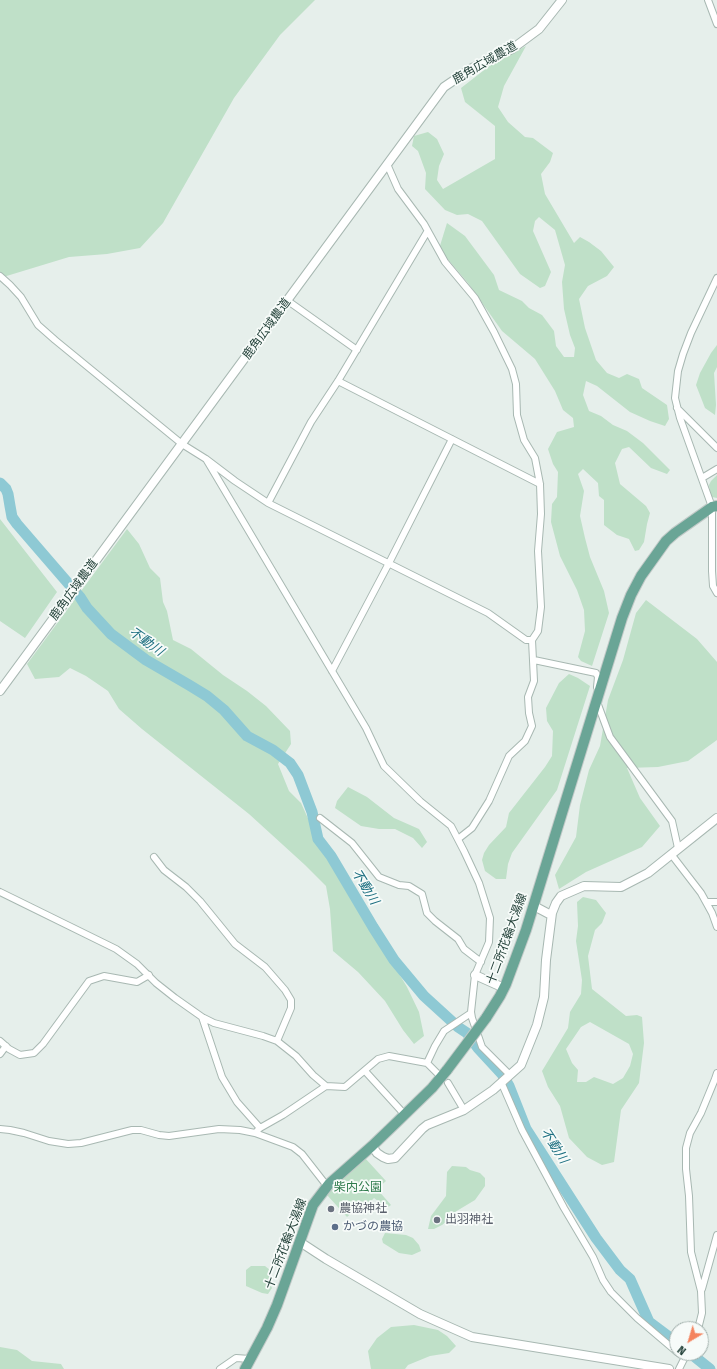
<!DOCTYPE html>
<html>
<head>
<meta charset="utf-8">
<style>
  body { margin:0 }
  #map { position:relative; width:717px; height:1369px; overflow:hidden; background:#e6efeb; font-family:"Fira Sans",sans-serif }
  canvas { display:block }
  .north { position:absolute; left:669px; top:1321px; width:40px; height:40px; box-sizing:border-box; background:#f7fbf9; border:1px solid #a3b1ad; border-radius:50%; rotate:218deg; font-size:11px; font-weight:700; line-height:16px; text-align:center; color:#24423a }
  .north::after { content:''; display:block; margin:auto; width:14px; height:18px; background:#f4845f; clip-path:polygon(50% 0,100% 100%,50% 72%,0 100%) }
</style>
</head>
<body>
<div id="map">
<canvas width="717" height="1369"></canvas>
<div class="north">N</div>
</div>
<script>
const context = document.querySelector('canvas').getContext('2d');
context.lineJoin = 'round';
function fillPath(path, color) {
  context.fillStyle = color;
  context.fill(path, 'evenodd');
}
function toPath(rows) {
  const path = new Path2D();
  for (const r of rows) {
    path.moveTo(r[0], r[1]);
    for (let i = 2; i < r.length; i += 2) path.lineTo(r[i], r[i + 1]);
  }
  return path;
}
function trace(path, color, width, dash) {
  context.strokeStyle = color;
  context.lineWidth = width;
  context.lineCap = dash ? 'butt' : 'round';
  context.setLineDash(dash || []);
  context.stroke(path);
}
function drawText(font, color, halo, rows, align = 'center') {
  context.font = font + ' "Fira Sans","Noto Sans JP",sans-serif';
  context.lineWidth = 3.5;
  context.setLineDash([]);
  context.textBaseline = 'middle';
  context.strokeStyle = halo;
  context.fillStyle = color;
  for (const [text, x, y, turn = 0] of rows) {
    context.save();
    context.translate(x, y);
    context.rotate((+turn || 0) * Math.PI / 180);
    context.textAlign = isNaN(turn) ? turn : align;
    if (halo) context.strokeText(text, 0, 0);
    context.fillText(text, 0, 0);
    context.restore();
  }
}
fillPath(toPath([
  [0,0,315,0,280,35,234,98,163,223,140,248,107,254,69,257,0,278],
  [526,46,504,86,498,107,508,122,525,137,533,138,553,153,550,162,541,174,545,194,574,243,580,237,589,242,601,251,614,267,607,276,588,286,579,299,585,328,596,360,607,373,619,378,627,374,639,379,642,388,667,405,669,419,665,426,650,421,630,412,597,386,586,381,583,395,589,411,601,416,613,425,627,431,643,443,670,470,667,474,651,468,629,447,622,449,615,463,620,484,646,506,650,513,647,524,644,542,639,550,635,551,629,539,617,535,604,525,604,500,599,496,598,483,583,469,578,474,584,491,580,516,585,538,590,557,604,591,609,613,592,666,581,661,578,657,585,631,584,610,577,590,560,556,551,522,552,504,557,497,558,472,553,464,548,449,557,432,574,427,573,418,563,410,555,391,535,359,502,331,468,283,439,249,447,223,465,236,494,275,499,290,522,301,529,308,542,315,554,331,556,346,564,357,574,357,575,348,570,335,564,309,562,282,565,265,555,230,539,217,535,221,533,231,551,272,545,286,540,288,520,274,482,221,468,214,457,215,445,210,425,189,426,173,418,151,412,146,414,136,428,132,437,139,444,154,439,166,437,180,443,189,495,159,495,126,465,102,461,88,492,64],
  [717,345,717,367,714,373,716,405,715,415,705,408,696,385,700,373,711,353],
  [717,475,717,498,712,497,710,492,709,485,711,481],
  [0,519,57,592,25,638,0,621],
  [127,529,139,544,150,568,160,578,163,602,167,611,173,640,191,649,223,675,247,691,266,706,290,731,291,744,278,764,289,791,301,803,316,836,407,987,419,1012,424,1036,414,1044,403,1030,385,1001,358,972,333,951,330,909,326,886,305,865,249,814,142,729,119,709,108,691,86,676,70,668,59,677,35,679,27,664],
  [646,600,697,639,717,662,717,740,688,761,658,767,627,768,640,798,660,826,642,847,586,872,559,889,555,875,576,837,580,805,589,770,600,746,608,700,623,660,636,613],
  [569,674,578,678,590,686,557,790,512,853,508,864,506,879,496,879,485,871,482,860,484,853,489,845,506,827,509,813,545,767,552,756,553,731,547,721,546,708,559,683],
  [348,787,367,797,394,818,419,829,427,842,422,848,413,838,395,829,379,829,361,826,335,808,337,801],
  [583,897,596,900,606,913,602,923,595,930,588,956,592,989,626,1016,637,1015,642,1017,644,1043,639,1083,621,1110,614,1162,602,1165,587,1157,569,1138,560,1106,548,1087,542,1071,568,1028,570,1012,581,994,582,980,576,941,578,926,577,902],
  [590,1022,629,1044,633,1054,630,1066,623,1078,613,1084,594,1077,586,1082,577,1082,578,1070,572,1063,566,1049,581,1027],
  [365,1158,386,1181,377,1189,391,1205,387,1208,374,1198,362,1211,358,1207,347,1217,327,1195,342,1178],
  [452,1166,466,1167,470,1170,480,1173,485,1178,485,1186,475,1200,455,1212,451,1218,442,1225,434,1229,428,1229,431,1216,446,1196,447,1172],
  [385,1233,406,1235,413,1238,419,1245,421,1251,412,1255,399,1253,383,1243,382,1239],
  [251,1266,265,1266,270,1270,269,1282,272,1288,268,1294,262,1293,246,1286,246,1270],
  [414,1325,438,1330,447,1336,456,1346,449,1353,430,1356,408,1365,405,1369,371,1369,368,1351,377,1338,391,1327],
  [0,1347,17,1350,32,1361,61,1364,64,1369,0,1369]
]), '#bfe0c8');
trace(toPath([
  [0,483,6,489,8,494,10,506,12,517,17,524,80,597,87,608,111,634,146,660,189,685,207,696,224,710,247,736,273,750,290,763,298,775,312,812,318,839,331,856,373,927,394,960,424,996,458,1027,467,1033,478,1048,502,1074,509,1086,526,1129,596,1238,620,1270,630,1279,649,1322,677,1343],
  [690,1353,710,1369]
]), '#8ec9d4', 11);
const minor = toPath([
  [708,0,717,24],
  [387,164,398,189,424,224,445,262,475,298,494,332,512,369,516,384,517,415,524,440,535,458,540,484,541,514,538,551,541,607,538,631,532,640,534,681,528,697,529,713,532,726,525,741,509,756,489,801,472,828,458,839],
  [0,276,10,285,21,297,38,325,55,340,182,444,206,459,235,481,268,503,488,613,526,640,532,640],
  [717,278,691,333,683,354,678,371,675,398,680,418,712,507,712,571,713,586,717,593],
  [288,301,357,350],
  [338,381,540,484],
  [677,408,717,448],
  [206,459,332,671,366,728,384,766,420,801,451,826,464,851,479,883,490,918,489,942,475,975,471,1012,472,1018,482,1047,510,1075],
  [702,478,717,469],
  [268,503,311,422,338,381,427,232],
  [534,660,596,673,598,677,597,687],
  [332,671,389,563,452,439],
  [597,702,610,737,672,821,678,848],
  [320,818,352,843,379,877,399,885,409,886,422,894,427,913,435,921,458,939,464,949,481,962],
  [671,854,701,893,712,913,717,927],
  [154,857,164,870,186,887,200,901,235,944,265,967,285,990,291,1000,291,1008,277,1041],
  [0,892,116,949,137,964,156,983,175,998,202,1017,214,1023,263,1036,277,1041,296,1056,313,1075,326,1086],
  [706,902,717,902],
  [202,1017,222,1077,237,1102,260,1128],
  [0,1041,9,1049,20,1055,34,1053,43,1044,89,981,104,976,137,982,149,975],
  [0,1054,6,1046],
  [427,1063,435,1046,444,1031,471,1013],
  [365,1071,405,1115],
  [448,1083,464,1110],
  [502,1084,522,1130,564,1208,593,1257,603,1280,611,1292,637,1318,677,1352],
  [0,1129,10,1130,24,1133,49,1141,68,1144,81,1143,132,1130,141,1130,159,1135,169,1136,219,1129,240,1130,255,1133,293,1147,302,1154,327,1186],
  [255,1133,260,1128,283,1115,326,1086,345,1087,378,1059,389,1056,427,1063,437,1073],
  [702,1289,717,1235],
  [698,1329,702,1313,701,1291,691,1252,689,1196,686,1169,686,1148,690,1133,701,1113,715,1079,717,1073],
  [220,1369,236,1358,250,1359],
  [679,1369,687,1353]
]);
const tertiary = toPath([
  [0,691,444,87,472,68,512,49,539,29,562,0],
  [534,906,551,915],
  [475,975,504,988],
  [372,1146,377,1153,383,1157,388,1159,395,1158,422,1129,427,1125,464,1110,493,1090,521,1065,537,1025,544,997,546,960,552,913,556,903,561,896,584,886,621,887,648,873,717,818],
  [300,1242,326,1259,420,1314,472,1337,669,1369]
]);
const primary = toPath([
  [486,1018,500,996,506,984,526,930,622,618,631,595,641,576,666,541,675,533,712,507,717,506],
  [245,1369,267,1328,277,1305,313,1205,329,1184,372,1146,397,1122,432,1088,447,1070]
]);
trace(minor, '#a8b8b2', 8);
trace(tertiary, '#a8b8b2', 10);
trace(primary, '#c2cac8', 12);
trace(minor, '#fff', 6);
trace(tertiary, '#fff', 8);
trace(primary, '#6aa596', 10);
const primaryBridge = toPath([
  [447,1070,486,1018]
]);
trace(primaryBridge, '#c2cac8', 12, []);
trace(primaryBridge, '#6aa596', 10);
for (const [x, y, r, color] of [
  [331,1209,4,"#6b7280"],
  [437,1220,4,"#6b7280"],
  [335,1227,4,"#5c6f8a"]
]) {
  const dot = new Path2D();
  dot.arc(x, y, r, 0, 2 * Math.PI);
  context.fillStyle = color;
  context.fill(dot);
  trace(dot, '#f7fbf9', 1.5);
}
drawText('12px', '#24423a', '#f7fbf9', [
  ["鹿角広域農道",485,63,-30],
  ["鹿角広域農道",267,329,-54],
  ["鹿角広域農道",74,590,-54],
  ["十二所花輪大湯線",507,939,-70],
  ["十二所花輪大湯線",286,1244,-69]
]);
drawText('12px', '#2d7a4b', '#f7fbf9', [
  ["柴内公園",358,1188]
]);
drawText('12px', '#5b616d', '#f7fbf9', [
  ["農協神社",339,1209],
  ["出羽神社",445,1220]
], 'left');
drawText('12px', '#4e5e75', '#f7fbf9', [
  ["かづの農協",343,1227]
], 'left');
drawText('italic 13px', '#1c6f80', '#f7fbf9', [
  ["不動川",146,642,35],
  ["不動川",365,887,58],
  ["不動川",554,1146,57]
]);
</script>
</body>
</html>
